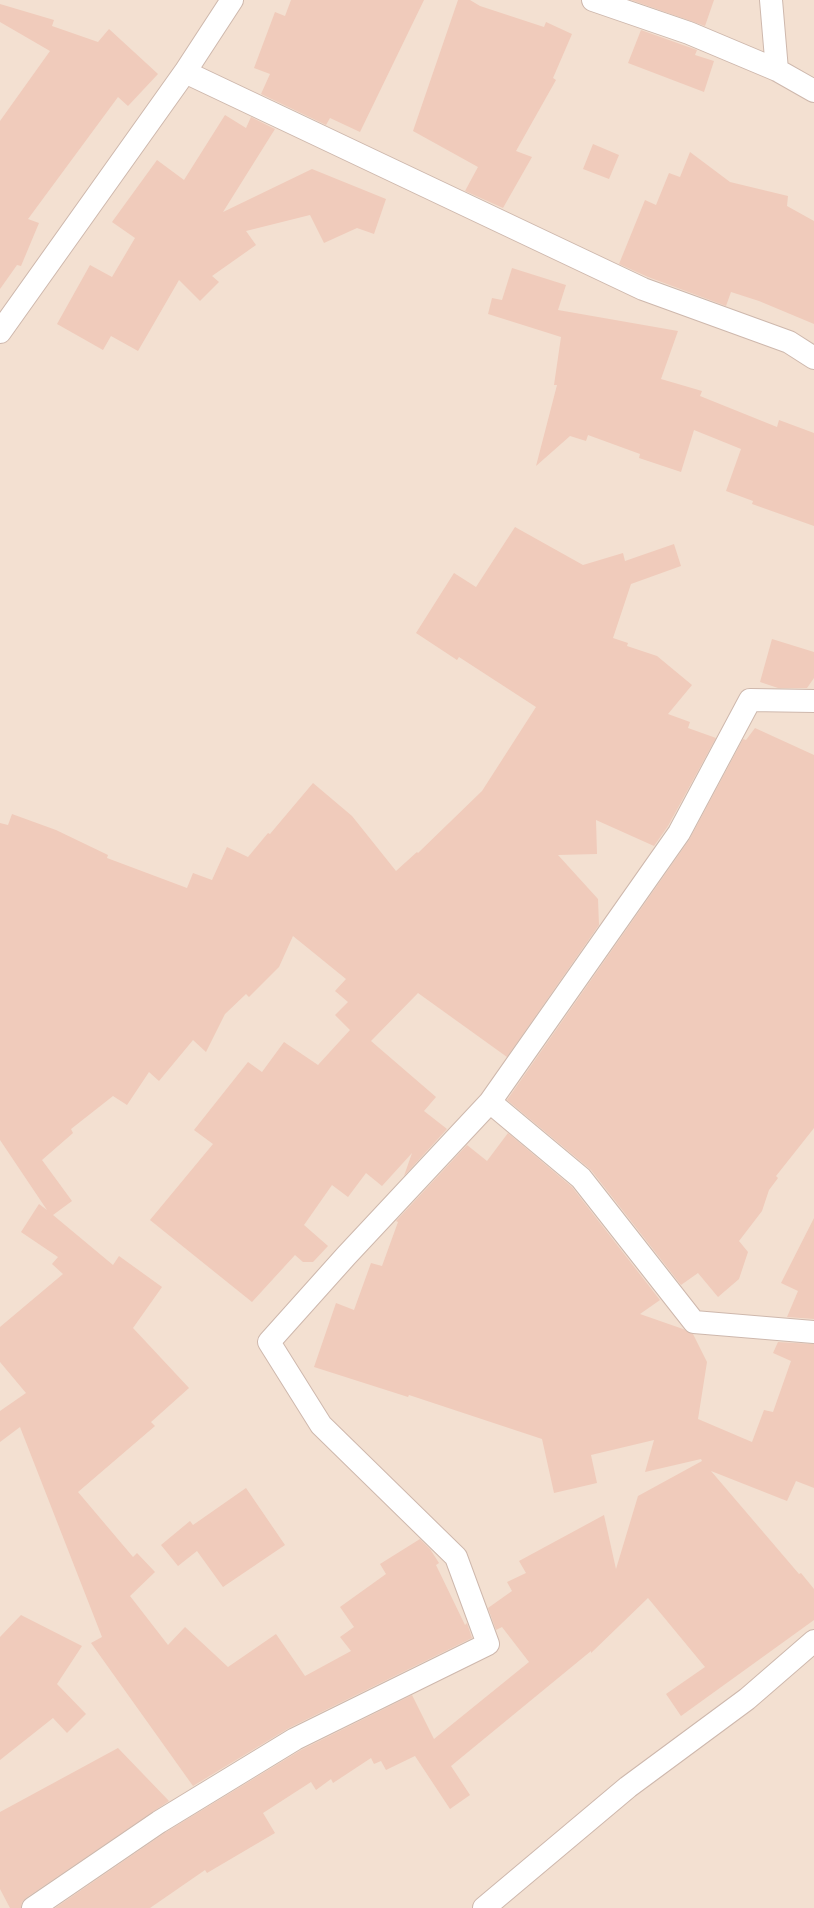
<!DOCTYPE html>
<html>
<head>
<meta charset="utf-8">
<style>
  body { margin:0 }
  canvas { display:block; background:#fbefe2 }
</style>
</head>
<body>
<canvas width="814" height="1908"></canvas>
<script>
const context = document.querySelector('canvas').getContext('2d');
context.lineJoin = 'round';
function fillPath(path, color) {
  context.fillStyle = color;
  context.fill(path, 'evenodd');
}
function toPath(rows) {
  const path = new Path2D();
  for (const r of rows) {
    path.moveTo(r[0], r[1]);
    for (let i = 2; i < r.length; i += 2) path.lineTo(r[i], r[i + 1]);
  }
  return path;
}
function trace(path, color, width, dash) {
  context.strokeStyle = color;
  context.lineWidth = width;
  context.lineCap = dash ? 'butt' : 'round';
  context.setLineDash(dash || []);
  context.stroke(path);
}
fillPath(toPath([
  [0,0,814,0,814,1908,0,1908]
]), '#f3e0d1');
fillPath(toPath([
  [291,0,424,0,360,132,330,118,326,125,261,94,270,74,254,68,275,12,285,16],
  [458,0,470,0,480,6,544,27,546,22,572,34,553,78,556,80,516,151,532,157,503,208,465,191,478,167,413,131],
  [631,0,714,0,705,26],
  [0,4,54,20,52,26,98,42,109,29,158,74,128,106,118,97,28,219,39,223,21,266,17,265,0,289,0,121,50,51,0,22],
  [641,30,697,50,695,55,714,61,704,92,628,63],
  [225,115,246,128,251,117,275,129,223,212,312,169,386,199,374,234,357,228,324,243,310,215,246,231,256,245,212,276,219,282,200,301,179,280,138,351,111,336,103,350,57,324,90,265,112,277,135,238,112,222,157,160,184,180],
  [593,144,619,155,609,179,583,169],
  [690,152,730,182,788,196,787,206,814,221,814,324,759,301,731,292,726,306,648,277,619,264,645,200,656,205,669,173,680,177],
  [512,268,566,285,558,310,678,331,661,379,702,391,700,396,777,427,779,420,814,433,814,526,752,504,753,501,726,491,741,449,694,430,681,472,639,458,640,454,588,435,586,441,570,436,536,466,557,385,554,385,561,337,488,314,492,298,502,300],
  [515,527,583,565,623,553,625,561,674,544,681,566,631,584,613,638,628,643,627,646,657,656,692,685,668,714,690,722,688,728,716,738,668,826,654,846,596,820,597,854,558,855,598,899,599,925,507,1057,418,993,371,1041,436,1097,424,1111,447,1129,404,1176,412,1153,382,1186,366,1173,348,1197,332,1185,304,1225,328,1246,313,1262,303,1262,295,1255,252,1302,150,1220,213,1144,194,1130,248,1062,262,1072,284,1042,318,1065,350,1030,335,1015,348,1002,335,991,346,979,293,936,279,967,249,997,246,994,225,1014,206,1052,193,1040,159,1081,149,1072,127,1105,113,1096,71,1129,73,1133,42,1160,72,1201,53,1215,113,1265,119,1256,162,1287,133,1328,189,1388,151,1422,155,1426,78,1492,133,1557,137,1553,155,1572,130,1596,168,1645,185,1627,228,1667,276,1634,305,1676,351,1651,340,1637,354,1627,340,1607,386,1574,380,1564,420,1539,430,1549,439,1563,436,1565,465,1625,467,1623,472,1638,289,1728,193,1786,91,1643,102,1637,20,1427,0,1442,0,1411,26,1393,0,1362,0,1327,63,1274,52,1264,58,1257,21,1232,39,1204,47,1210,0,1140,0,823,8,825,12,814,56,830,108,855,107,858,187,888,193,873,212,880,227,847,248,857,268,833,270,834,313,783,352,816,396,871,417,852,418,853,482,791,536,707,459,657,457,660,416,633,454,573,476,587],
  [772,639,814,652,814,678,807,688,778,688,760,682],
  [755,728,814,755,814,1128,776,1176,778,1178,769,1190,762,1211,739,1241,748,1252,739,1279,718,1297,698,1273,681,1285,591,1170,507,1100,689,840,743,739,746,740],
  [508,1133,572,1187,660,1300,640,1314,683,1329,693,1334,707,1362,698,1419,752,1442,764,1410,773,1412,791,1361,773,1353,778,1342,814,1344,814,1488,796,1481,787,1501,711,1471,799,1574,801,1573,814,1589,814,1620,681,1716,666,1694,705,1667,648,1598,591,1653,591,1651,451,1766,470,1795,450,1809,415,1756,386,1770,381,1761,374,1764,371,1758,333,1783,331,1779,316,1790,311,1782,263,1813,275,1833,207,1873,205,1870,150,1908,55,1908,166,1832,301,1750,412,1695,434,1739,529,1662,502,1627,496,1630,488,1608,512,1591,507,1582,526,1573,519,1561,604,1515,616,1569,638,1496,702,1461,701,1459,645,1472,654,1440,591,1455,597,1483,554,1493,542,1439,409,1395,408,1397,314,1367,336,1303,354,1310,371,1263,382,1266,398,1222,396,1221,467,1145,487,1161],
  [814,1218,814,1319,787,1317,798,1291,781,1283],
  [246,1488,285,1545,223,1587,197,1551,178,1566,161,1545,190,1521,193,1525],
  [21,1615,82,1646,57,1684,86,1714,67,1733,53,1718,0,1760,0,1637],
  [118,1748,169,1801,26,1898,22,1902,21,1908,10,1908,0,1889,0,1812]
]), '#f0cbbb');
const minor = toPath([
  [593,0,689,33,777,70,814,91],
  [771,0,777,70],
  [185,72,643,289,789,342,814,358],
  [0,332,185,72,232,0],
  [814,701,750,700,679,833,490,1102,581,1178,694,1322,814,1332],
  [33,1908,159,1822,295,1739,488,1644,456,1557,321,1425,269,1342,346,1256,490,1102],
  [484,1908,628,1787,747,1699,814,1641]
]);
trace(minor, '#ceb8ad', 24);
trace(minor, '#fff', 22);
</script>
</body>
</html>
